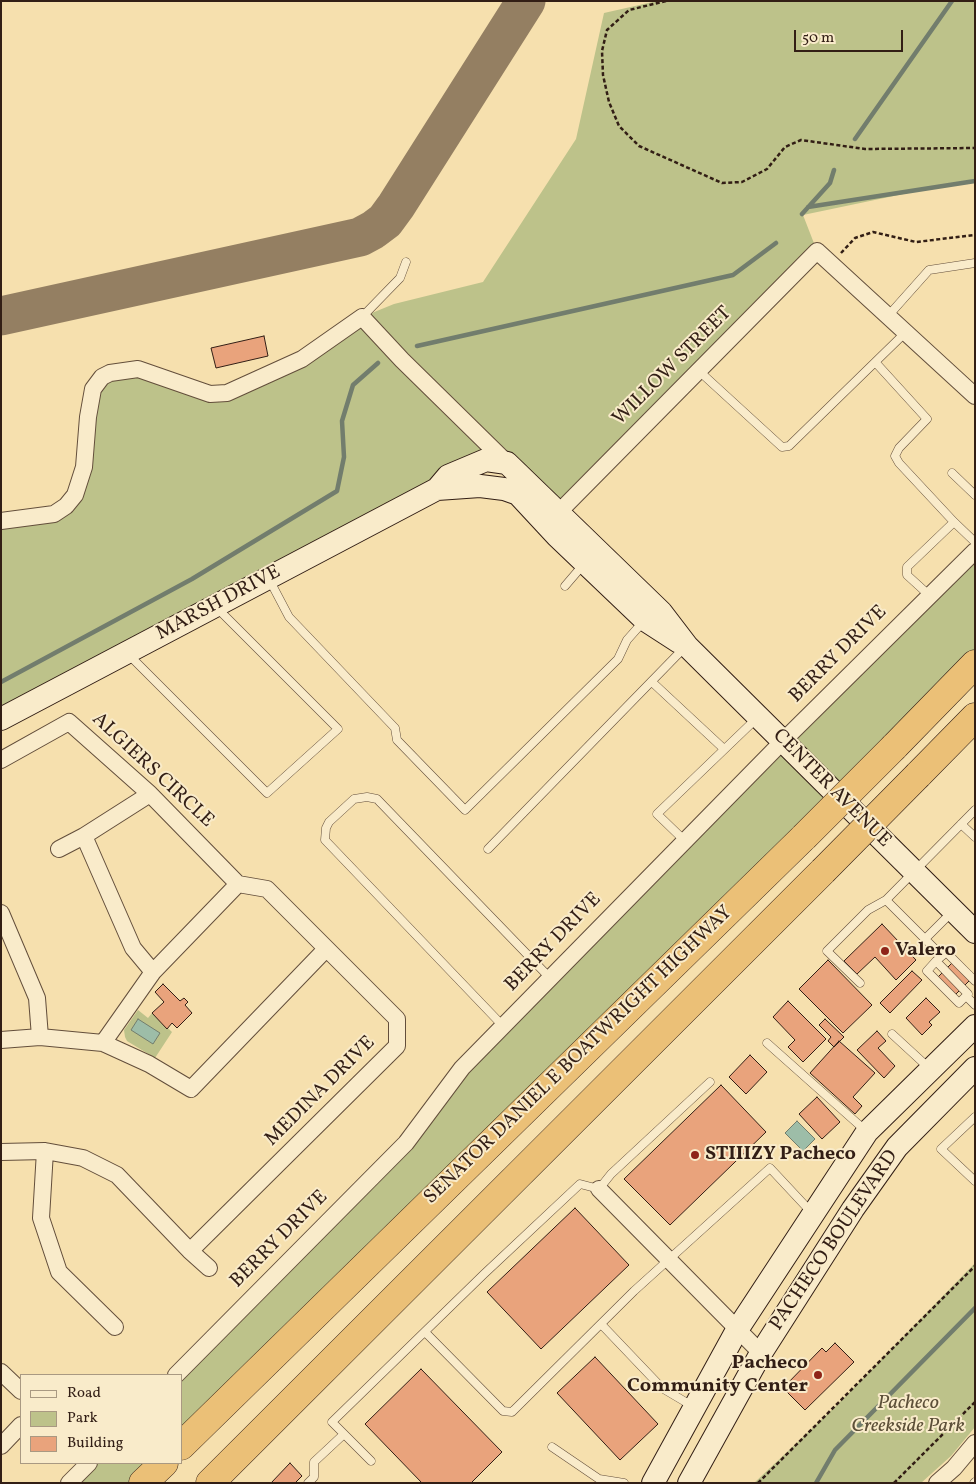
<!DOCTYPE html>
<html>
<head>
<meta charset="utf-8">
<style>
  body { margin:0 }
  #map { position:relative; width:976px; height:1484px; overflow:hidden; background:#f6e0ae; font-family:Vollkorn,serif }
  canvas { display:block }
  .frame { position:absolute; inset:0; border:2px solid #321e15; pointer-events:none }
  .legend { position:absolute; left:20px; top:1374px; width:162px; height:90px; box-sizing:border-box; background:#f9ebca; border:1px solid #a99982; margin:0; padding:6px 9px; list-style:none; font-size:15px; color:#321e15 }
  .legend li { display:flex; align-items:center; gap:10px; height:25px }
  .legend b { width:25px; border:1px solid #a99982 }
  .scale { position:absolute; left:794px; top:30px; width:109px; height:22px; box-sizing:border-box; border:2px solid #321e15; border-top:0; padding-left:6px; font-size:15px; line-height:18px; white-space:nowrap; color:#321e15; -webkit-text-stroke:4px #f9ebca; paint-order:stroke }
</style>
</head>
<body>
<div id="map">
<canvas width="976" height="1484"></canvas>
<div class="frame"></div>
<ul class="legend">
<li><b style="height:6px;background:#f9ebca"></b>Road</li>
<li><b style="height:14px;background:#bdc28a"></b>Park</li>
<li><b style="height:14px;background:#e9a37c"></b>Building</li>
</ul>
<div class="scale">50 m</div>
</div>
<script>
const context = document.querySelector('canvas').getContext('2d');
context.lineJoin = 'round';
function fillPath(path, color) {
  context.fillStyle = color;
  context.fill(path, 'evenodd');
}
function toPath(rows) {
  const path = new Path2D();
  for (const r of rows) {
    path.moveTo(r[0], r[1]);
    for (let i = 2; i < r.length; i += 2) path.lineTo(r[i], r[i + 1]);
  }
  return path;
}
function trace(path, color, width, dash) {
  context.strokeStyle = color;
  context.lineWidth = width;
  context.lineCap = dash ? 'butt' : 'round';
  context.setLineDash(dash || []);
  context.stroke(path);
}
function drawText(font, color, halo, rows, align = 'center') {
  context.font = font + ' Vollkorn,serif';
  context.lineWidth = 4;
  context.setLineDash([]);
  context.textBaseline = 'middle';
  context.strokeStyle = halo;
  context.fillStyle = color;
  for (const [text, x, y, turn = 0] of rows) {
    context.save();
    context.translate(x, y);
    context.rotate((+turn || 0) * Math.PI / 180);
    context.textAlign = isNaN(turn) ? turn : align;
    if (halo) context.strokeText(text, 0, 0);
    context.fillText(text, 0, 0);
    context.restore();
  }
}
fillPath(toPath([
  [657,1,975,1,975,179,803,215,817,251,559,512,500,465,486,460,448,476,437,489,1,719,1,521,54,514,66,506,75,495,84,467,87,417,93,389,102,377,110,373,138,369,210,394,227,393,302,359,362,317,394,304,483,282,576,139,604,13],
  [975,551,975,664,181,1446,181,1375,406,1143,462,1068],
  [138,1010,148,1018,152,1013,172,1032,155,1058,127,1041,125,1037,124,1030],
  [975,1263,975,1427,951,1456,921,1483,754,1483,837,1405],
  [89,1463,164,1463,143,1483,69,1483]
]), '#bdc28a');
const water = toPath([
  [138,1019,160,1033,153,1044,131,1030,138,1019],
  [797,1121,815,1139,803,1151,785,1133,797,1121]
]);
fillPath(water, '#9dbda8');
trace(water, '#727d6d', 1);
trace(toPath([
  [855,139,952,1],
  [808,207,975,181],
  [802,214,830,183,834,170],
  [417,346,733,275,776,243],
  [1,682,192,579,337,491,344,457,342,421,353,385,378,363],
  [816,1483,835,1450,975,1308]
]), '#727d6d', 4.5);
trace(toPath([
  [1,316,360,237,373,230,385,221,396,206,526,1]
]), '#947f62', 39);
const building = toPath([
  [264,336,268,356,216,368,211,348,264,336],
  [882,924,916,960,896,980,875,957,857,974,844,961,882,924],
  [956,959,973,977,951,999,933,982,956,959],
  [828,960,872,1005,843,1033,799,989,828,960],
  [912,971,922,980,890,1013,880,1003,912,971],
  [163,984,180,1001,184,998,188,1002,185,1005,192,1013,177,1028,172,1023,167,1029,152,1013,164,1002,155,992,163,984],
  [926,998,940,1012,929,1022,932,1025,922,1035,906,1018,926,998],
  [788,1001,826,1039,803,1062,788,1047,795,1040,773,1017,788,1001],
  [825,1019,844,1037,834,1047,828,1041,831,1037,819,1025,825,1019],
  [877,1031,886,1041,878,1048,895,1066,884,1078,857,1050,877,1031],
  [839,1041,875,1073,853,1097,862,1106,855,1114,810,1073,839,1041],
  [750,1055,767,1072,746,1094,729,1077,750,1055],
  [721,1085,766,1132,670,1225,624,1179,721,1085],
  [817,1097,840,1122,822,1139,799,1114,817,1097],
  [575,1208,629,1265,541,1349,487,1292,575,1208],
  [835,1343,854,1362,805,1410,783,1388,822,1348,826,1352,835,1343],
  [595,1357,658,1424,620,1460,557,1393,595,1357],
  [421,1369,502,1452,471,1483,422,1483,365,1424,421,1369],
  [290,1463,302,1476,295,1483,271,1483,290,1463]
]);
fillPath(building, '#e9a37c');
trace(building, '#321e15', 1);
const lane = toPath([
  [888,316,929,270,975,263],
  [362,317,400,278,406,262],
  [876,363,927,419,899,448,895,456,899,463,954,522],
  [699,371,782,447,789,446,906,332],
  [952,473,975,495],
  [269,579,289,617,395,728,397,740,465,810,618,659,627,640,643,622],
  [565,586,583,565],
  [930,596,907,575,907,567,954,522,975,542],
  [128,654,267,793,338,729,217,608],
  [652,682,724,749],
  [961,824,975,837],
  [685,841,657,814,757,718],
  [488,849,685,647],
  [886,900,975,810],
  [925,939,952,912],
  [942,956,946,952,975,981],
  [936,961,927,971,959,1003,966,996],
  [860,983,827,951,868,910,886,900,942,956,936,961,968,994,966,996,975,1005],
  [503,1026,325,840,326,828,329,822,354,799,367,797,377,799,550,978],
  [892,1034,929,1068],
  [767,1043,866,1131],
  [975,1117,941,1149,975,1181],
  [601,1324,662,1388,694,1407],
  [425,1332,503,1411,512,1412,634,1291,770,1168,812,1213],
  [552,1447,599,1479,624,1483],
  [371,1461,332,1422,484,1274,580,1184,599,1189,611,1174,710,1082],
  [308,1483,314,1477,314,1462,344,1434],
  [974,1483,975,1482]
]);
const street = toPath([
  [559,512,817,251,975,396],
  [1,521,54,514,66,506,75,495,84,467,88,417,93,389,102,377,110,373,138,369,210,394,227,393,302,359,362,317,402,360,507,463],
  [1,760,69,722,150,794,238,884],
  [150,794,84,836,133,948,153,972],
  [59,849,84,836],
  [1,913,37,998,40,1037],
  [1,1040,40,1037,103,1043,149,1064,191,1089,326,949],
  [103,1043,153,972,238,884],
  [45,1151,41,1218,59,1272,115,1327],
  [1,1152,45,1151,83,1158,117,1175,190,1251,209,1268],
  [599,1189,761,1353],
  [190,1251,397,1046,397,1019,267,889,238,884],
  [1,1372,21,1391],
  [176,1375,406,1143,462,1068,783,741,975,551],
  [1,1446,21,1425],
  [69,1483,89,1463],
  [937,1483,954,1468,975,1443]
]);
const secondary = toPath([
  [437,489,480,486,504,489,518,494,557,536,645,620,679,642],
  [1,719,437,489,448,476,486,460,507,463,661,612,687,646,975,932],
  [653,1483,737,1330,867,1132,975,1026],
  [689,1483,761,1353,853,1209,897,1147,975,1068]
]);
const highway = toPath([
  [894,747,975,664],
  [918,775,975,717],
  [181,1446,804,837],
  [143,1483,164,1463],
  [210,1483,823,871]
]);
trace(lane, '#634e3b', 9);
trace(street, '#634e3b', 18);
trace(secondary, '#321e15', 24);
trace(highway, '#321e15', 29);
trace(toPath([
  [666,1,629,10,607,30,602,51,603,75,609,102,619,126,639,146,722,183,742,182,767,169,785,147,801,140,865,149,975,148],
  [841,253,855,238,873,232,916,242,975,235],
  [758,1483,975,1266],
  [894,1483,975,1402]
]), '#321e15', 2.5, [4, 2.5]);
trace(lane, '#f9ebca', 8);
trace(street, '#f9ebca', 16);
trace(secondary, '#f9ebca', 22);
trace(highway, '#ebc077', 28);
const highwayBridge = toPath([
  [804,837,894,747],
  [823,871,918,775]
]);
trace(highwayBridge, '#321e15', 29, []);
trace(highwayBridge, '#ebc077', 28);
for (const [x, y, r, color] of [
  [885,951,5,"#8f2418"],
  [695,1155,5,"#8f2418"],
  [818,1375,5,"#8f2418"]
]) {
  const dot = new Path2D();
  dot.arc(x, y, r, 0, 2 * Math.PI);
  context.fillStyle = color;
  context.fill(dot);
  trace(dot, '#f9ebca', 2);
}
drawText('20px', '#321e15', '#f9ebca', [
  ["WILLOW STREET",673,367,-45],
  ["MARSH DRIVE",219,604,-28],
  ["BERRY DRIVE",839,655,-45],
  ["ALGIERS CIRCLE",152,771,43],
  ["CENTER AVENUE",831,789,45],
  ["BERRY DRIVE",554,943,-46],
  ["SENATOR DANIEL E BOATWRIGHT HIGHWAY",579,1056,-44],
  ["MEDINA DRIVE",321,1092,-45],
  ["BERRY DRIVE",280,1240,-45],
  ["PACHECO BOULEVARD",835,1241,-56]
]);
drawText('bold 20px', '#321e15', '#f9ebca', [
  ["Valero",895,951],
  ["STIIIZY Pacheco",705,1155],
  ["Pacheco",808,1364,"right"],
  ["Community Center",808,1387,"right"]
], 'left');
drawText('italic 20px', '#5c4f38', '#f9ebca', [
  ["Pacheco",908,1404],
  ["Creekside Park",908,1427]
]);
</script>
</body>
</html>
